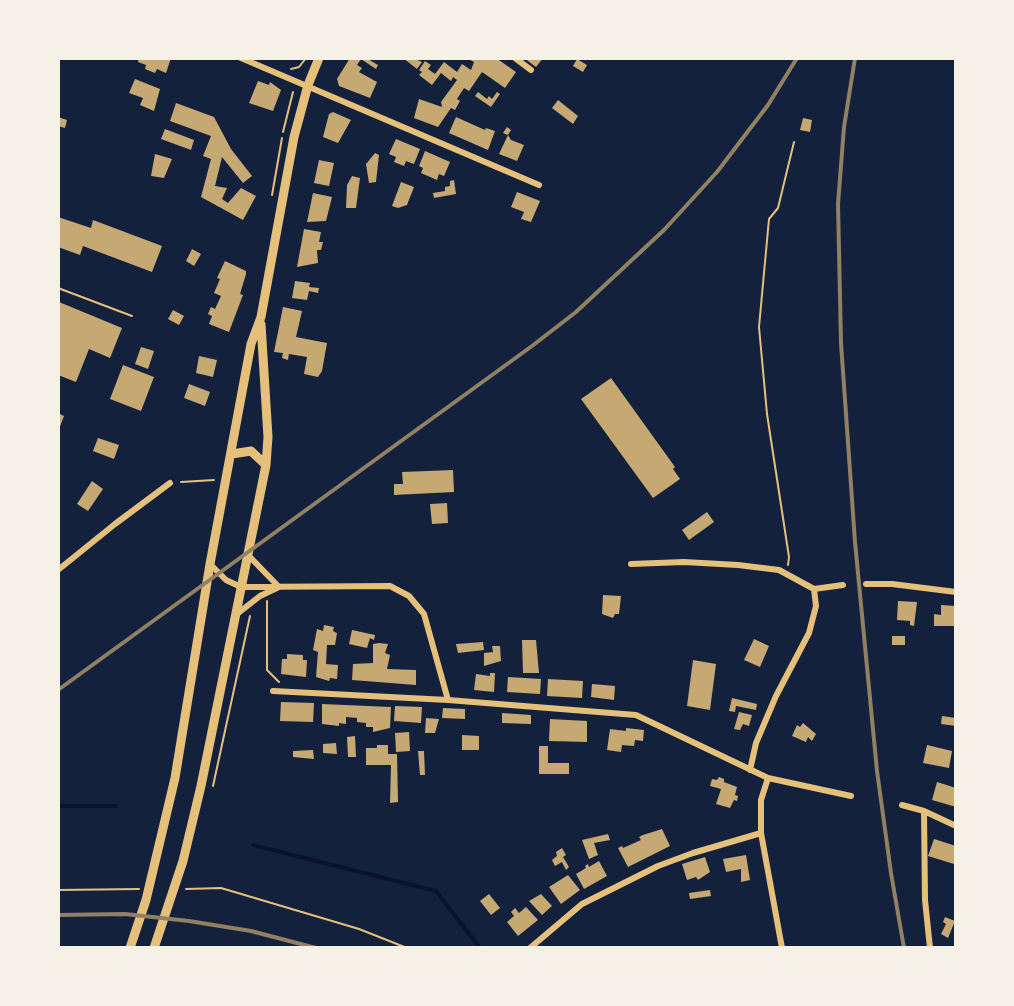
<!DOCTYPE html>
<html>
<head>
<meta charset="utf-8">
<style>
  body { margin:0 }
  #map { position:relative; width:1014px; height:1006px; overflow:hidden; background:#14213d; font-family:Signika,sans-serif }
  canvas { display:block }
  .frame { position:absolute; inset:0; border:60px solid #f6f1e7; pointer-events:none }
</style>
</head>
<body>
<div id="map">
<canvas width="1014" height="1006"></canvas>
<div class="frame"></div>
</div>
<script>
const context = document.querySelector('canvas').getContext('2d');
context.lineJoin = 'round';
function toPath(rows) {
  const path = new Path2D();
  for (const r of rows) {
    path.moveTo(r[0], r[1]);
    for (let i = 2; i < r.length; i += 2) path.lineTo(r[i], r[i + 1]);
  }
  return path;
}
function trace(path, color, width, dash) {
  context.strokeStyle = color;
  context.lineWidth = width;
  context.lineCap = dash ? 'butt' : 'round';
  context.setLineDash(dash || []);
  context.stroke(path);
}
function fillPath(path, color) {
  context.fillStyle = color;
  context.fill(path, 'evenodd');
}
trace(toPath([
  [58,806,116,806],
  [253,845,436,891,480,948]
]), '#0b132b', 4);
fillPath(toPath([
  [139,58,171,58,166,73,157,69,155,73,145,69,146,65,138,62],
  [350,58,366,58,378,65,376,69,361,59,357,65,362,68,359,72,377,82,370,98,339,86,337,79],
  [403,58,413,58,422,62,417,69],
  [467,58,496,58,516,72,505,88,482,72,469,91,464,88,457,99,460,101,455,110,451,108,438,127,414,118,419,99,442,107,441,102,457,80,453,77,451,81,441,73,432,85,419,75,422,72,419,70,425,61,431,65,428,69,435,74,444,62,457,72,462,64,471,70,474,62],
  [524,58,543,58,536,67],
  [577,59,587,65,583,72,573,66],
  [135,79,160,89,154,111,140,105,143,98,129,93],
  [258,81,269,85,270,82,281,90,273,111,249,103],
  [478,92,487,99,489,96,492,99,497,92,500,94,491,107,475,96],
  [558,100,578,116,573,124,552,108],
  [176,103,214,117,231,149,252,176,243,183,222,157,215,186,227,188,222,199,228,203,241,188,256,196,243,220,201,197,211,159,203,156,211,136,170,121],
  [333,112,351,120,338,143,323,137,329,114],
  [58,117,67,120,65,128,58,126],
  [456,117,485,130,486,128,495,131,488,150,449,133],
  [803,118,812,120,810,132,800,130],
  [507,127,511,130,508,135,511,140,524,145,517,161,499,154,508,135,503,133],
  [165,129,194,140,191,150,161,139],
  [396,139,420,149,414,164,406,161,404,166,394,162,396,157,389,154],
  [425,151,450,162,444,176,439,174,437,180,421,173,423,168,419,166],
  [375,153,379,155,376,182,369,183,366,164],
  [155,154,172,159,164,178,151,176],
  [319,160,334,163,329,186,314,183],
  [352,176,360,178,356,208,346,208,347,185],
  [454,180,456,194,434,198,433,193,445,191,445,187,450,186,450,181],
  [401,182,414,187,407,205,398,208,392,206],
  [517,192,540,201,531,222,521,219,524,212,511,207],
  [313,193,332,197,326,221,307,222],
  [58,217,91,228,93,220,162,246,152,272,83,246,80,255,58,247],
  [304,229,321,232,319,242,323,242,321,250,317,250,318,263,297,267],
  [192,249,201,254,194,266,186,261],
  [225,261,246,271,246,274,240,294,243,295,229,332,209,324,212,316,208,314,211,307,215,309,221,296,214,293,220,279,217,278],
  [295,281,310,283,309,287,319,288,318,293,309,291,307,300,292,298],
  [59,302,122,328,110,358,89,349,76,382,58,375],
  [283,307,302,311,296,337,327,343,322,371,318,377,304,374,307,357,289,354,288,360,282,358,283,353,274,352],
  [173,310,184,316,179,325,168,319],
  [141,347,154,351,148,369,135,364],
  [199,356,217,360,213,377,196,373],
  [123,365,154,377,141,411,110,399],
  [611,378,675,467,673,469,680,479,653,498,581,399],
  [189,384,210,392,205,406,184,398],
  [58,413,64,416,58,432],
  [98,438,119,445,114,459,93,451],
  [453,470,454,492,394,495,394,484,403,484,402,472],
  [92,481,103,489,88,511,77,504],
  [447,503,448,523,432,524,430,504],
  [707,512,714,522,689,540,682,530],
  [603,595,621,596,619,614,615,614,613,618,602,614],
  [898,601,917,602,914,626,910,625,910,621,897,620],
  [941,605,956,606,956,626,934,626,934,614,941,615],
  [324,625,334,627,333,631,337,633,335,645,327,645,326,664,338,665,337,679,330,678,329,681,316,677,318,652,313,650,317,629,323,631],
  [352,630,375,635,374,640,370,638,367,648,349,644],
  [892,636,905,636,905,645,892,645],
  [754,639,769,646,760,667,744,660],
  [522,640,536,640,539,673,523,673],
  [483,642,484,650,458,653,456,644],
  [379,643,388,644,385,653,390,655,387,669,416,670,416,685,352,680,353,664,373,663,373,644],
  [492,646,500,646,501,661,484,666,484,653,493,652],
  [287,654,303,655,303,660,307,660,306,677,281,674,282,659,287,659],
  [693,660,716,664,710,710,687,706],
  [490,673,495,673,494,692,474,690,476,674,490,676],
  [508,677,541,679,540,694,507,692],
  [548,679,583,681,582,698,547,696],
  [592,684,615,686,614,700,591,697],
  [732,698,757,704,756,710,736,706,735,712,729,711],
  [281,702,314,703,313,722,280,721],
  [322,704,391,707,390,728,373,732,373,727,366,727,366,723,357,722,357,718,346,717,346,724,339,723,339,726,322,724],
  [395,706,422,707,421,723,394,721],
  [443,708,465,709,465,719,442,718],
  [739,712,752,715,749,726,743,724,740,730,734,729],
  [502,713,531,715,531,724,502,723],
  [942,716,956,718,956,726,941,724],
  [426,718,439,719,435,733,425,733],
  [550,719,587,721,587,742,549,741],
  [803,723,816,734,812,741,808,737,806,742,792,736,797,725,800,727],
  [626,728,644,730,643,741,635,740,634,746,622,745,621,752,607,750,610,729,626,731],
  [409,732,410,751,396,752,395,733],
  [462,735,479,736,479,750,462,750],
  [355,736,356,757,348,757,347,737],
  [336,743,337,754,323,753,323,744],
  [377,745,388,745,388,754,397,754,398,802,390,803,391,765,366,765,366,748,377,748],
  [927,745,952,751,949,768,923,763],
  [539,746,548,746,548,763,569,763,569,774,539,774],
  [313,750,314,759,293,757,293,751],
  [418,751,424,751,425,775,420,775],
  [719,777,724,779,724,782,737,787,735,795,738,796,737,801,734,800,730,808,716,804,721,789,710,786,712,779,717,780],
  [937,782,956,788,956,807,932,800],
  [662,829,670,846,628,867,618,848,622,846,623,848,641,840,639,837,643,835],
  [608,834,610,840,594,843,598,855,589,859,582,840],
  [934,839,956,846,954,864,928,856],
  [562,848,566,855,563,857,569,867,566,870,562,862,555,866,552,860,557,856,556,852],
  [746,855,750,880,741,882,741,869,726,872,723,859],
  [705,857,710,872,698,880,696,877,687,880,682,864],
  [599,861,607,876,584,889,576,874,586,868,585,866,588,864,589,867],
  [568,875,580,890,561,904,549,887],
  [710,890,711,896,690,899,689,893],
  [489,894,500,908,491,915,480,901],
  [541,894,552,906,542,915,529,901],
  [526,907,538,920,518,936,507,922,514,916,511,912,515,908,519,913],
  [945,917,955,921,948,938,941,934,946,924,943,922]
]), '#c6a872');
trace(toPath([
  [291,69,299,67,306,58],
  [283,132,293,92],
  [272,195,282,138],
  [58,288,132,316],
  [181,482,214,480],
  [788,565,789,557,767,414,759,327,769,219,778,208,794,142],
  [267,601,267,670,279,682],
  [213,786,250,616],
  [186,889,221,888,359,929,407,948],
  [58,890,139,889]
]), '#e5c07b', 2);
trace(toPath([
  [241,58,539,185],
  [515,58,531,70],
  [210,564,226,580,241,587,390,586,409,596,424,614,448,700,636,715,768,778,851,796],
  [631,564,684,562,738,565,779,570,814,589,843,585],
  [58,570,115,524,170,483],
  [866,584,892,584,956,592],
  [237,614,260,596,279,587,248,555],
  [273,691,448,700],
  [750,770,756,743,776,696,809,633,816,606,814,589],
  [768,778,761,800,761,833,782,948],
  [902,805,924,811,956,826],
  [924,811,925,900,930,948],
  [530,948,582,904,658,866,693,853,761,833]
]), '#e5c07b', 6);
trace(toPath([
  [232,454,251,451,266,465],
  [130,948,146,900,175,778,210,564,251,344,261,317,294,137,308,85,319,58],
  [154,948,183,861,201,786,266,465,268,437,261,324]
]), '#e5c07b', 9);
trace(toPath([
  [855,58,844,127,838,204,841,343,855,542,877,771,891,873,904,948],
  [58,690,532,346,576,312,664,230,717,172,768,105,797,58],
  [58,915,125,914,189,921,251,931,316,948]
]), '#918062', 4);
</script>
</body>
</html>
